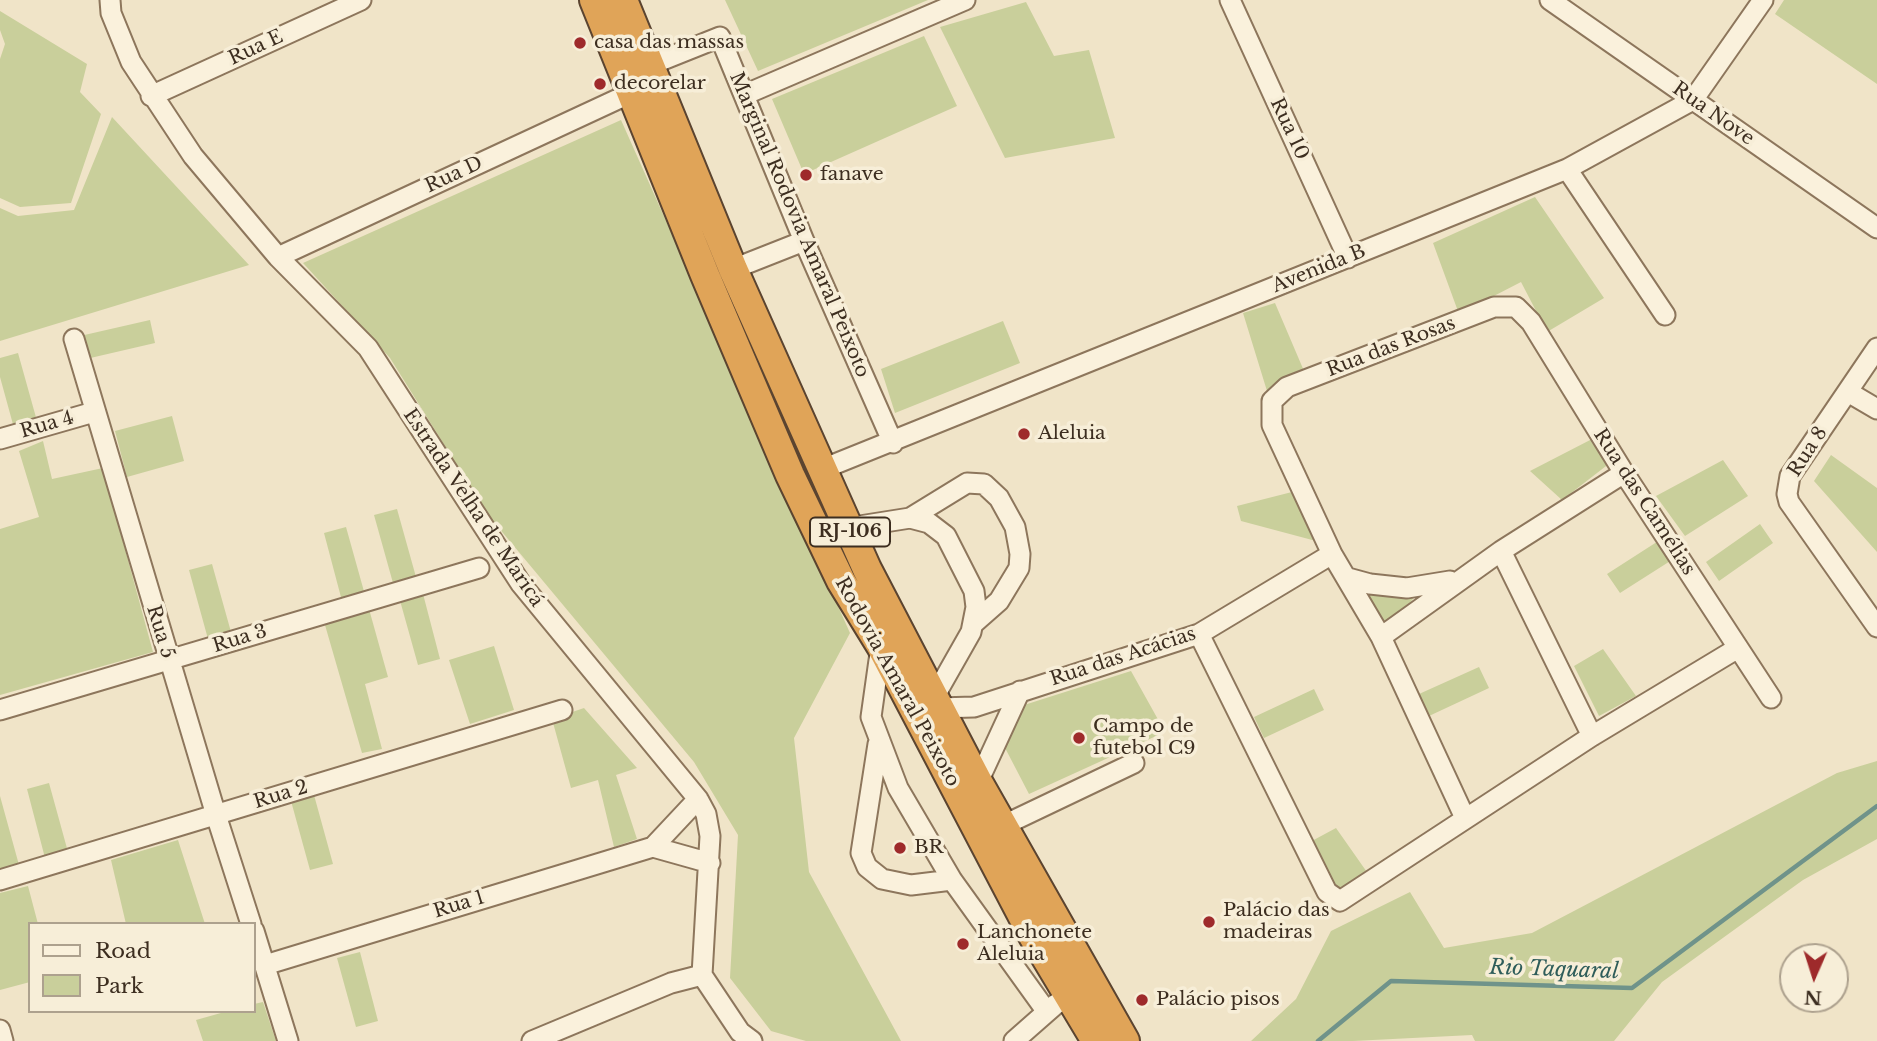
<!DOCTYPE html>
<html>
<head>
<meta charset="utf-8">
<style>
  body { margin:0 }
  #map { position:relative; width:1877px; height:1041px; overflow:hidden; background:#f0e4c8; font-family:"Libre Baskerville",serif }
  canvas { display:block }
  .legend { position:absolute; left:28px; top:922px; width:228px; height:91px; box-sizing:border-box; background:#f7eed8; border:2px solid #ada18e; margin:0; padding:9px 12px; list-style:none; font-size:21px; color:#3d2e20 }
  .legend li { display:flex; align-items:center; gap:14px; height:35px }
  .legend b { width:35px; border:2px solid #ada18e }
  .north { position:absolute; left:1779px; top:943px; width:70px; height:70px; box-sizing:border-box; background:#f7eed8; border:2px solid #ada18e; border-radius:50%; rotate:183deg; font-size:19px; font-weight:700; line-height:28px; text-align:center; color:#3d2e20 }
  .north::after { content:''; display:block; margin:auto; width:24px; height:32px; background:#9e2a2b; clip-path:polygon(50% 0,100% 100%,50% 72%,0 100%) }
</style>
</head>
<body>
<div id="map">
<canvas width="1877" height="1041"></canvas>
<ul class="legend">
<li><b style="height:9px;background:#faf1dc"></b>Road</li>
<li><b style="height:19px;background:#c9cf9b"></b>Park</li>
</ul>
<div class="north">N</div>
</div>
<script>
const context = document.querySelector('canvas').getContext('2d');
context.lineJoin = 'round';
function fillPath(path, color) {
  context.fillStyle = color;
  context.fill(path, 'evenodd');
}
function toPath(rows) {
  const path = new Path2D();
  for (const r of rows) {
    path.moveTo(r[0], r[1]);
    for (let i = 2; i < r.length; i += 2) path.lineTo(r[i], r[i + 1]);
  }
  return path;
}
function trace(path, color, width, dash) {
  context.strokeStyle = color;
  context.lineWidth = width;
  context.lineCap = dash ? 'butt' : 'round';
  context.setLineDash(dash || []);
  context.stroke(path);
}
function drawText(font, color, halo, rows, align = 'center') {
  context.font = font + ' "Libre Baskerville",serif';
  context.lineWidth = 7;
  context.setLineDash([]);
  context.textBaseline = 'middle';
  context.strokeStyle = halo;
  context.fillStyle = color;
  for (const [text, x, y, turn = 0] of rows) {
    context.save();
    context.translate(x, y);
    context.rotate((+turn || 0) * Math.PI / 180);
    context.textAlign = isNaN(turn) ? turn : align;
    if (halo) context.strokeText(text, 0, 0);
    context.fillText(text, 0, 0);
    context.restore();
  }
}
fillPath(toPath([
  [725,0,928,0,758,71],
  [1784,0,1877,0,1877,84,1775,14],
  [1026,2,1054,56,1089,50,1115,138,1005,158,940,27],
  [0,11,87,64,80,92,101,114,71,203,20,207,0,198,0,59,5,44,0,30],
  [924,36,957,106,804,174,772,99],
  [112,117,249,265,0,341,0,208,18,216,74,210],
  [621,120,850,633,794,738,809,872,901,1041,806,1041,771,1031,730,978,738,835,694,762,488,515,390,358,303,263],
  [1535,197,1604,298,1547,332,1521,282,1459,314,1433,243],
  [1275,303,1304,371,1267,391,1243,313],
  [150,320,155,343,86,359,80,336],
  [1003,321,1020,363,895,413,881,369],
  [18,353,37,421,14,428,0,377,0,358],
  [172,416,184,461,127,477,115,431],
  [1594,438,1610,463,1562,500,1530,471],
  [43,441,52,479,103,468,153,652,0,695,0,529,39,517,19,451],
  [1831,455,1877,488,1877,552,1814,481],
  [1723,460,1748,496,1685,536,1656,496],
  [1292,492,1316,541,1241,521,1237,506],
  [397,509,416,577,393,583,374,515],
  [1760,524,1773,543,1719,581,1706,562],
  [346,527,365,595,342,601,324,533],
  [1663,538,1675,558,1620,593,1607,574],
  [212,564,231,632,208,639,189,570],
  [1362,589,1419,591,1405,609,1387,623,1378,622],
  [422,590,440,659,418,665,399,597],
  [369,609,388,677,365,684,382,749,362,753,325,625],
  [494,646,514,710,470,724,449,660],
  [1603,649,1636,696,1599,716,1574,666],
  [1479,667,1489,688,1429,716,1419,694],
  [1131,671,1165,732,1029,794,1003,744,1021,706],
  [1314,689,1324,710,1264,738,1254,717],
  [584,708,637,768,616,775,637,839,614,847,598,780,571,788,552,719],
  [1877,761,1877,839,1803,880,1662,982,1614,1041,1475,1041,1472,1035,1353,1041,1251,1041,1296,999,1331,931,1410,892,1444,948,1532,933,1837,773],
  [49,783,68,852,45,858,27,789],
  [314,795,333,864,310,870,291,801],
  [0,796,19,865,0,870],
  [1336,828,1369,875,1336,889,1310,842],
  [178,840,205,924,126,924,111,860],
  [28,886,38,924,30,924,30,982,0,990,0,893],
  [360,952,378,1021,356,1027,337,958],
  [263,1002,276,1041,203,1041,196,1020,228,1011,254,1011,254,1004]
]), '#c9cf9b');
trace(toPath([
  [1318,1041,1391,981,1632,988,1877,806]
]), '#6f938a', 4.5);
const minor = toPath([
  [110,0,111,13,131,62,193,156,278,257,368,348,521,584,698,799,706,814,710,836,702,975,740,1032,752,1041],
  [1230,0,1348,258],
  [1550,0,1877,228],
  [650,65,720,37,804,241,893,443],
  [744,95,965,0],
  [151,96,361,0],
  [1567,169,1665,315],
  [278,257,631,93],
  [733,269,804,241],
  [74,339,216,815,251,924],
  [1877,348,1790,476,1787,494,1789,502,1877,627],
  [1848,392,1877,409],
  [0,439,94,412],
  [825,468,1567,169,1693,100,1763,0],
  [910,518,967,483,984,484,999,498,1015,527,1020,554,1019,568,999,601,974,623],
  [847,528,910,518,929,523,946,536,974,591,976,607,971,632,933,699],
  [1501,551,1592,736],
  [1348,578,1370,584,1407,588,1450,581],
  [1199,634,1327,892,1340,901,1592,736,1738,648],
  [1381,637,1501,551,1624,473],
  [881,646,871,717,898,788,952,880,1047,1012],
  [938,708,974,707,1199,634,1332,554],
  [0,710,479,568],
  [878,744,861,853,867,867,882,879,911,885,952,880],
  [978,782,1020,691],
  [698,799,653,847,710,863],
  [1465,818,1381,637,1332,554,1272,425,1272,401,1287,387,1494,307,1516,307,1531,322,1624,473,1771,698],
  [1002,826,1134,763],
  [0,880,562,710],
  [254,931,288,1041],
  [265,965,653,847],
  [0,1030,3,1041],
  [532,1041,671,983,702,975],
  [1014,1041,1056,1004]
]);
const highway = toPath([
  [594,0,705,275,790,475,841,581,881,646,1033,936,1096,1041],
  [623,0,733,269,867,569,978,782,1125,1041]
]);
trace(minor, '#8d765c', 23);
trace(highway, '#5b4430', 32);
trace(minor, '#faf1dc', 19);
trace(highway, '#e0a458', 28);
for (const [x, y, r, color] of [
  [580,43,7,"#9e2a2b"],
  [600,84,7,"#9e2a2b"],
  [806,175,7,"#9e2a2b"],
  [1024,434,7,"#9e2a2b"],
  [1079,738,7,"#9e2a2b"],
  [900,848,7,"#9e2a2b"],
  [1209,922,7,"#9e2a2b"],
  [963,944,7,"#9e2a2b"],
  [1142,1000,7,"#9e2a2b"]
]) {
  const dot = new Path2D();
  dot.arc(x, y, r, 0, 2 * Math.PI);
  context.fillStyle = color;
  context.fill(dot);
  trace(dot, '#f7eed8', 2.5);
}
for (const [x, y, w] of [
  [850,532,80]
]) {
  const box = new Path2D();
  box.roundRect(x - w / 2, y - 14.5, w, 29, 5);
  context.fillStyle = '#f7eed8';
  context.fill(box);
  trace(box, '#3d2e20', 2);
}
drawText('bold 18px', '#3d2e20', null, [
  ["RJ-106",850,532]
]);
drawText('19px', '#3d2e20', '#f7eed8', [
  ["casa das massas",594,43],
  ["decorelar",614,84],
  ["fanave",820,175],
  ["Aleluia",1038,434],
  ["Campo de",1093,727],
  ["futebol C9",1093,749],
  ["BR",914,848],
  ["Palácio das",1223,911],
  ["madeiras",1223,933],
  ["Lanchonete",977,933],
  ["Aleluia",977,955],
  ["Palácio pisos",1156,1000]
], 'left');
drawText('19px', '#3d2e20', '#f7eed8', [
  ["Rua E",256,48,-25],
  ["Rua Nove",1713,114,35],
  ["Rua 10",1289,129,65],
  ["Rua D",454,175,-25],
  ["Marginal Rodovia Amaral Peixoto",799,225,67],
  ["Avenida B",1319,269,-22],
  ["Rua das Rosas",1391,347,-21],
  ["Rua 4",47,425,-16],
  ["Rua 8",1808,452,-57],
  ["Rua das Camélias",1644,502,57],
  ["Estrada Velha de Maricá",473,508,56],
  ["Rua 5",160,632,73],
  ["Rua 3",240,639,-17],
  ["Rua das Acácias",1123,657,-18],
  ["Rodovia Amaral Peixoto",897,682,61],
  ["Rua 2",281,795,-17],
  ["Rua 1",459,905,-17]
]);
drawText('italic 21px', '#2f5d5a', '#f7eed8', [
  ["Rio Taquaral",1554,970,2]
]);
</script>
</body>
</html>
